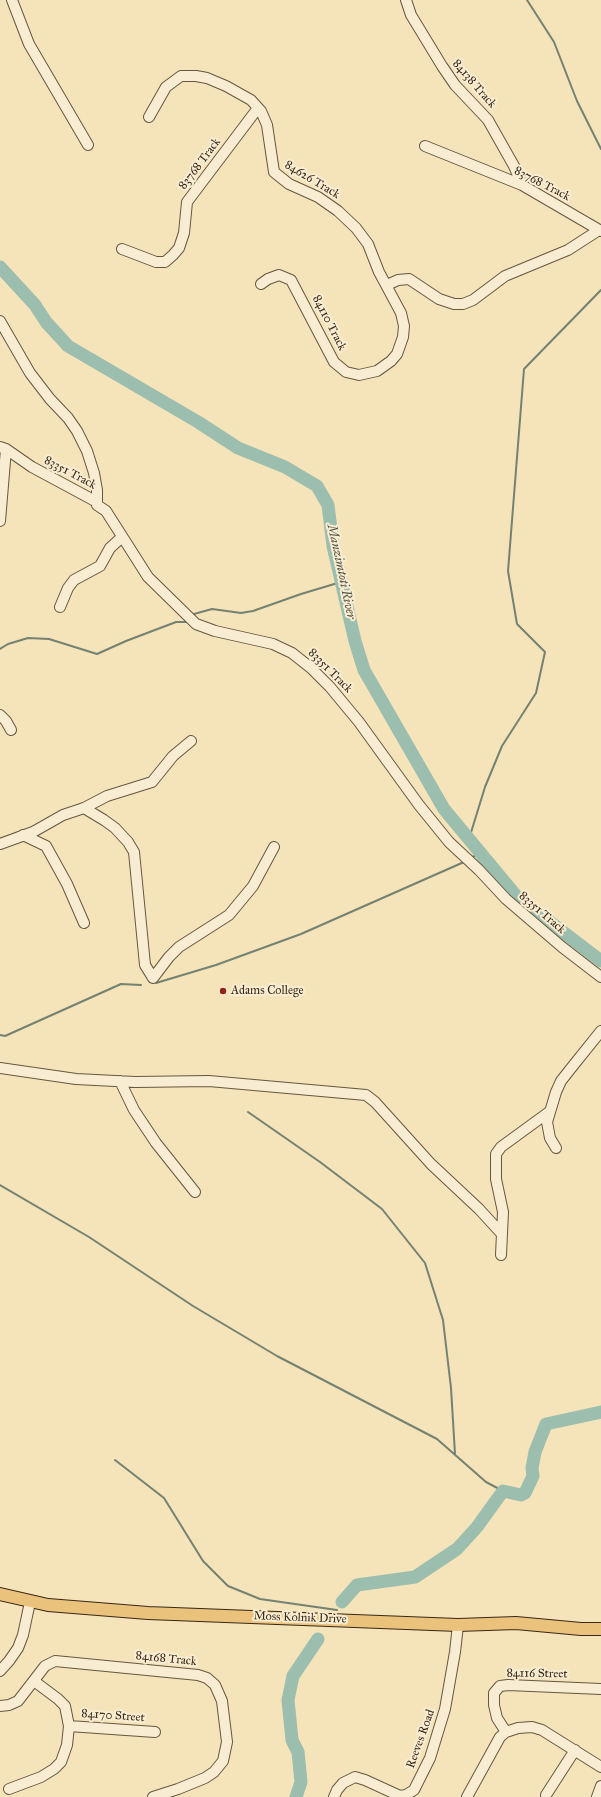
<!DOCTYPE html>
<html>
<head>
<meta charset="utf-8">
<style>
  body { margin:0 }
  canvas { display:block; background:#f5e3b9 }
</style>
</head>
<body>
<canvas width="601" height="1797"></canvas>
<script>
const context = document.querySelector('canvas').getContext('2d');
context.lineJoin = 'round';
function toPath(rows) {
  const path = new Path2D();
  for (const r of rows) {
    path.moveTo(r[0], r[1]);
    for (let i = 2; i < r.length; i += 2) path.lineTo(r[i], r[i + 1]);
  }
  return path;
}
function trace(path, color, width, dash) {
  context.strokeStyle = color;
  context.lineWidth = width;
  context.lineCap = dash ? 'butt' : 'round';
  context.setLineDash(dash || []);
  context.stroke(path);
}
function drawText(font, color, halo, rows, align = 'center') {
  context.font = font + ' "IM FELL Great Primer",serif';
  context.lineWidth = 4;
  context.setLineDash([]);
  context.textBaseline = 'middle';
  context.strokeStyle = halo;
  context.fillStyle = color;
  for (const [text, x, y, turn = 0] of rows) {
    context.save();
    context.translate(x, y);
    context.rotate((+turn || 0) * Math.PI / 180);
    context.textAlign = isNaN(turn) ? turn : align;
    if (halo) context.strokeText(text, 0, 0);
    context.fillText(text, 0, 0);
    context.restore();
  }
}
trace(toPath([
  [527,0,554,42,577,101,601,149],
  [194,614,212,609,241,613,253,611,301,594,341,582],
  [0,649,8,644,28,638,49,639,97,654,126,641,176,622,188,622],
  [469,839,485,787,502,746,536,693,545,652,517,624,508,571,524,369,601,290],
  [470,858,481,853],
  [156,983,216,965,301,934,464,862],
  [0,1035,5,1036,121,984,141,985],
  [248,1112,320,1162,382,1209,425,1263,443,1320,451,1388,455,1454],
  [0,1185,89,1237,193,1306,277,1356,437,1439,486,1482,503,1491],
  [115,1460,164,1498,203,1561,228,1586,260,1599,337,1610]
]), '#748272', 2);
trace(toPath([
  [0,267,35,305,46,322,68,346,198,422,238,448,285,467,317,486,328,505,333,546,355,641,364,670,444,809,517,897,601,961],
  [342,1602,357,1585,415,1577,457,1549,477,1527,503,1491,521,1495,525,1493,533,1476,532,1468,535,1452,546,1424,601,1412],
  [296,1797,301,1782,298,1752,292,1740,288,1700,293,1676,318,1639]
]), '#9cbeae', 13);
const minor = toPath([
  [12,0,29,44,88,145],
  [406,0,411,15,442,66,455,85,488,120,514,166,522,185],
  [149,117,166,87,181,76,196,76,207,78,226,86,251,100,261,111,267,125,274,172,289,184,318,197,338,211,356,228,368,244,379,272,401,313,404,326,403,337,397,354,391,361,377,371,359,375,346,372,334,362,291,280,279,275,268,279,261,284],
  [425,146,522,185,601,231],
  [122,249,156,262,165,262,173,255,179,248,184,233,187,202,258,108],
  [387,285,398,280,409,279,439,299,454,304,463,304,473,300,505,276,568,250,599,230],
  [0,321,30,373,50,399,68,418,77,431,87,451,94,473,97,490,97,505],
  [0,447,6,449,32,467,97,502,97,505,106,511,148,577,196,624,215,631,273,644,292,653,311,668,330,687,359,722,419,805,449,842,479,870,506,899,562,947,601,977],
  [0,521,6,449],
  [60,607,68,588,74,580,100,566,110,548,122,537],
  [0,715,6,721,11,730],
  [84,808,104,820,115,828,128,842,134,852,145,965,153,978,169,957,179,947,229,915,253,886,274,847],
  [23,835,46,846,67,884,84,923],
  [0,844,33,832,63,815,84,808,107,796,152,782,173,756,191,741],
  [0,1068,76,1079,135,1082,209,1081,366,1095,375,1102,431,1164,479,1209,501,1233],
  [120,1081,134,1110,156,1143,195,1192],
  [556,1148,550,1138,547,1122,556,1092,561,1081,572,1067,601,1031],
  [501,1255,503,1212,496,1179,496,1154,501,1147,549,1112],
  [0,1671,9,1661,18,1648,23,1635,30,1602],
  [0,1706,9,1705,18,1701,45,1666,55,1661,198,1675,207,1678,215,1685,222,1701,227,1742,223,1761,214,1772,205,1778,178,1789,153,1797],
  [69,1726,155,1732],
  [506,1732,497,1718,494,1705,494,1693,500,1686,508,1685,601,1689],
  [9,1789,41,1777,54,1769,61,1762,67,1745,69,1726,65,1706,58,1699,34,1681],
  [546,1795,575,1750],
  [334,1797,337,1790,343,1783,355,1777,365,1780,400,1796,406,1795,414,1790,430,1758,445,1709,455,1652,458,1625],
  [467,1797,500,1737,506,1732,518,1728,532,1727,542,1730,601,1767],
  [597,1797,601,1786]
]);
const major = toPath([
  [0,1594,48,1605,148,1613,458,1625,516,1623,581,1629,601,1629]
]);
trace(minor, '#665740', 12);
trace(major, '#372817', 14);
trace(minor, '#f8edd2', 10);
trace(major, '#eac27c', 12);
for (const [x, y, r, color] of [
  [223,991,4,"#8f2418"]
]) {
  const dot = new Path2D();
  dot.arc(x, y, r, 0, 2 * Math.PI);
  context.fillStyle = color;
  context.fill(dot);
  trace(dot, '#f8edd2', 1.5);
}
drawText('12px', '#372817', '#f8edd2', [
  ["84138 Track",474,84,49],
  ["83768 Track",200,164,-53],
  ["84626 Track",312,180,31],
  ["83768 Track",542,184,27],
  ["84110 Track",329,323,63],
  ["83351 Track",70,473,28],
  ["83351 Track",330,671,45],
  ["83351 Track",542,913,41],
  ["Moss Kolnik Drive",300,1618,2],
  ["84168 Track",166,1659,6],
  ["84116 Street",537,1674,1],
  ["84170 Street",113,1716,4],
  ["Reeves Road",421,1739,-70]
]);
drawText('12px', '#372817', '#f8edd2', [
  ["Adams College",231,991]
], 'left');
drawText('italic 13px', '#554', '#f8edd2', [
  ["Manzimtoti River",341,572,78]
]);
</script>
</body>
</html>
